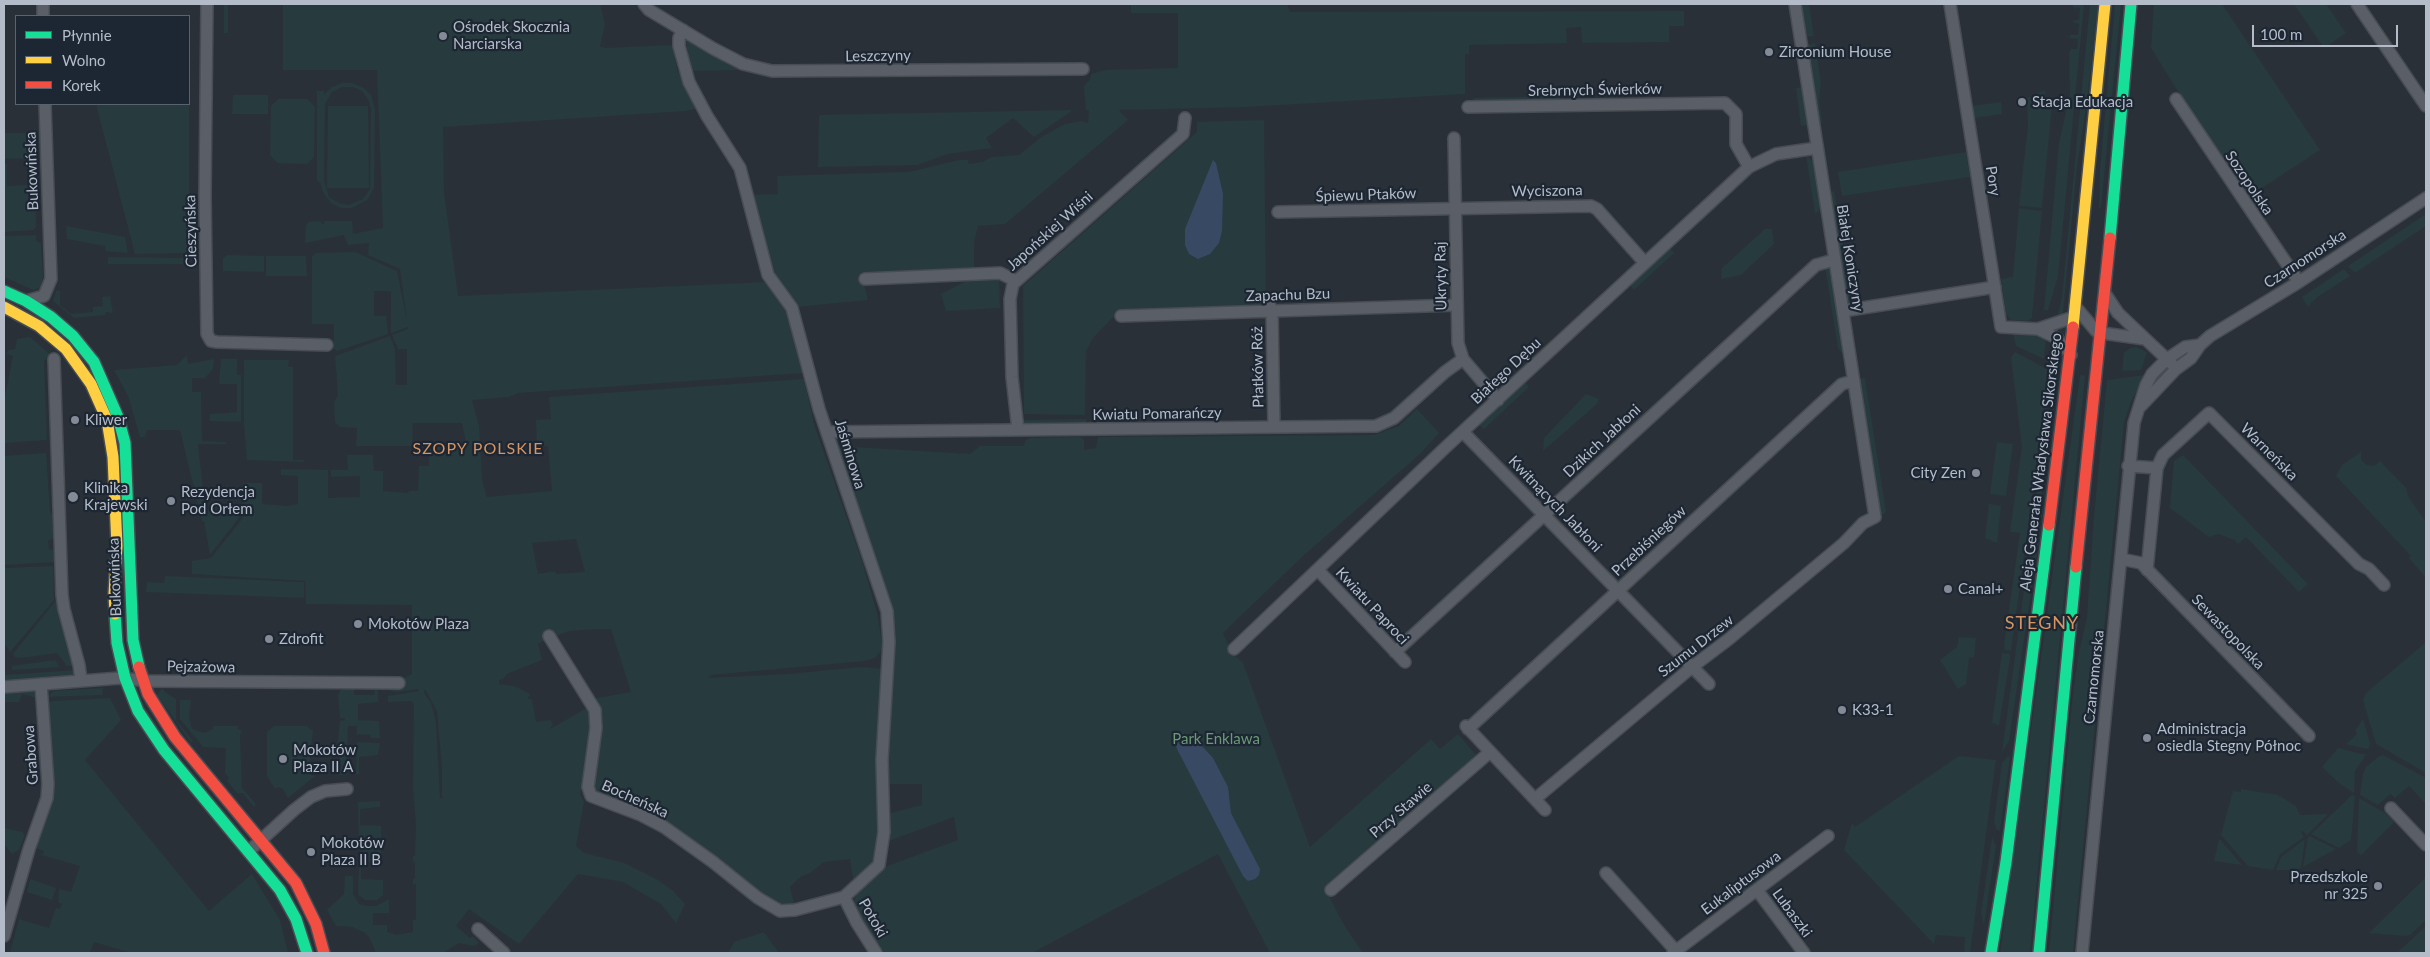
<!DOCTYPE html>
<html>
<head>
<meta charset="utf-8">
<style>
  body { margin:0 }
  #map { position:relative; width:2430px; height:957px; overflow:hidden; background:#2a3038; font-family:Lato,sans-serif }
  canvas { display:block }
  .frame { position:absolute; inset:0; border:5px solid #b4bcc9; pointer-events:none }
  .legend { position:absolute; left:15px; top:15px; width:175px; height:90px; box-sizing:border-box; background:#1d2633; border:1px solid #59626f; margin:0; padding:6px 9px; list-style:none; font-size:15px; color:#b4bcc9 }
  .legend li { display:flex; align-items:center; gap:10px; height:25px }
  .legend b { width:25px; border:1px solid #59626f }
  .scale { position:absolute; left:2252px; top:25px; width:146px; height:22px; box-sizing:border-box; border:2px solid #b4bcc9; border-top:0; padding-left:6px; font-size:15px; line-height:18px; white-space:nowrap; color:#b4bcc9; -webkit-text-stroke:4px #1d2633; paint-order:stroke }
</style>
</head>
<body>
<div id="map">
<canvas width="2430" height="957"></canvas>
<div class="frame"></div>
<ul class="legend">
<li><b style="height:6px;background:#16e098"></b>Płynnie</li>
<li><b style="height:6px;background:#ffcf43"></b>Wolno</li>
<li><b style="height:6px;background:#f24e42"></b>Korek</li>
</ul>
<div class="scale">100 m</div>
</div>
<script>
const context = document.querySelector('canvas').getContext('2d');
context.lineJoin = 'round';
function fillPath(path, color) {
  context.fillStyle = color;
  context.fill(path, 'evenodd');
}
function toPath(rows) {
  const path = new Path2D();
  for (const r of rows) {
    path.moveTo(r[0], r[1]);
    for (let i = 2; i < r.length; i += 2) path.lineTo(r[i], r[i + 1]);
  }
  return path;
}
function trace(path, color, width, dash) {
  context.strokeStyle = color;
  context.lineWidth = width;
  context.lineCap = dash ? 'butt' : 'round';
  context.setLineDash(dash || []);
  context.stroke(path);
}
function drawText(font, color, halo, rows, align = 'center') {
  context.font = font + ' Lato,sans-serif';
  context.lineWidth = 4.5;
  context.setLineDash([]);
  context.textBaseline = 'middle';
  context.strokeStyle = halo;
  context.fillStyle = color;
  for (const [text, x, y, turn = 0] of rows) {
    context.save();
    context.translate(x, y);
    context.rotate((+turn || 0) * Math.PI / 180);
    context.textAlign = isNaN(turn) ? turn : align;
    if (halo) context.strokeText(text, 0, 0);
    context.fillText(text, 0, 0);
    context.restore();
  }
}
fillPath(toPath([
  [224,4,600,4,605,25,600,46,605,48,671,45,673,47,677,69,686,89,698,108,686,111,443,127,444,192,458,296,768,282,786,306,795,326,806,369,802,373,519,393,509,397,472,400,479,425,482,479,487,497,552,491,548,446,537,446,536,420,551,419,549,397,804,379,814,424,862,561,877,613,883,649,875,658,864,661,711,675,708,678,788,674,861,667,883,669,878,856,854,884,850,859,824,862,810,873,800,877,790,887,795,907,779,908,765,901,674,829,596,794,590,786,600,723,599,705,594,707,591,699,631,692,611,629,598,629,569,631,543,641,538,644,542,660,507,674,503,679,499,680,499,684,514,686,530,694,528,698,532,700,536,722,550,720,553,724,550,729,585,709,592,712,595,721,580,794,584,802,576,846,584,853,624,863,658,880,673,891,685,904,676,923,661,904,623,882,578,874,519,944,469,909,456,926,470,938,473,936,479,943,474,946,459,943,443,953,376,953,369,937,365,933,352,927,336,926,327,910,344,894,345,876,353,876,353,894,359,904,367,906,376,906,389,899,389,913,373,913,373,925,387,925,387,932,396,935,413,932,413,920,416,920,416,884,413,884,413,879,415,878,415,862,413,861,413,856,415,856,416,825,413,787,414,706,412,701,388,702,388,696,419,691,418,689,396,692,387,690,404,688,404,678,412,674,412,605,306,604,305,581,192,574,192,561,211,558,242,519,243,483,262,483,262,504,288,506,298,504,298,476,281,475,281,469,328,470,328,498,360,497,360,476,331,477,331,470,348,470,347,455,373,455,374,471,383,471,383,491,408,493,409,491,418,491,419,466,429,466,429,447,467,447,462,423,413,423,412,446,356,446,357,428,340,427,335,422,334,402,338,395,335,356,390,336,395,349,396,385,407,385,407,349,398,349,392,335,408,329,408,327,391,333,391,291,374,291,374,316,386,316,388,334,337,351,334,349,334,324,312,324,312,256,316,253,355,252,397,271,407,320,400,269,368,255,369,243,348,245,344,235,305,243,306,226,308,222,320,221,323,225,325,221,352,221,353,234,383,228,377,70,283,70,283,5,228,5,228,33,224,33],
  [576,539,585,572,556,574,555,571,538,574,532,543],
  [425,689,437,711,442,768,442,799,440,798,436,722,431,703,424,693],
  [1131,4,1287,4,1290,12,1684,11,1684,26,1669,26,1669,42,1582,43,1581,27,1566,28,1567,43,1469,45,1469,54,1465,54,1465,94,1247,107,1119,110,1128,120,1005,224,978,226,974,242,974,271,862,277,868,300,796,307,777,279,751,195,778,194,777,176,909,172,959,160,968,160,969,164,982,162,992,157,1019,155,1043,136,1065,124,1081,121,1088,123,1089,110,1086,110,1084,86,1090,80,1091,74,1106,70,1178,68,1178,13,1131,13],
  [1799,4,1809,4,1814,36,1806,37],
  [2073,4,2084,4,2058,277,2048,310,2044,310,2059,143,2070,94,2069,53,2071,49,2077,49,2078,39,2070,38,2070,35,2078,35,2079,24,2071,21,2079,20,2080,8,2073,7],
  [2090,4,2098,4,2087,102,2077,166,2063,313,2057,320,2062,297],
  [2115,4,2121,4,2101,208,2099,209,2100,170],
  [2154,4,2222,4,2320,150,2245,199,2151,48],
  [2294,4,2326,4,2346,33,2324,48],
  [686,40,739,70,690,71],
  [1815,43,1821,83,1819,100,1822,123,1817,123,1807,45],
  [189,49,189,253,135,254,96,104,189,104],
  [342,83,352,83,364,88,371,95,375,109,374,188,367,200,352,208,341,208,331,203,323,192,320,182,317,181,317,91,324,91,324,95,332,87],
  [342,87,353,87,362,91,368,99,371,109,370,189,363,199,349,205,339,203,329,197,324,181,325,104,332,92],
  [1803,87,1808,125,1801,126,1796,88],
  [2045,90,2045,104,2052,105,2042,208,2019,206,2028,125,2027,98],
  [233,95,268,95,268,114,232,114],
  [1560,96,1560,100,1472,102,1473,98],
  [278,99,307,99,315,107,314,157,307,164,278,163,270,155,271,106],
  [2001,102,2002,114,1974,118,1972,106],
  [328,106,368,106,369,188,327,188],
  [1073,110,1034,137,1013,118,986,138,992,148,948,154,917,165,818,167,819,115],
  [1264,120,1266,306,1118,312,1093,338,1086,351,1085,415,1024,414,1023,286,1197,132,1197,122],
  [4,133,34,133,35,158,4,159],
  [1966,152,1970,177,1842,196,1838,172],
  [1806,155,1814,162,1821,207,1818,212,1815,213],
  [31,161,35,161,36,227,33,230,4,232,4,164,7,164,7,186,31,185],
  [1834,190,1841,229,1852,305,1847,302,1829,195],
  [2019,208,2042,211,2032,318,2027,321,2011,320,2006,314,2001,279,2013,277],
  [2426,214,2426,226,2355,273,2348,266],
  [66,226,125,237,128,253,106,251,105,246,67,239],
  [1765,229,1772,229,1774,244,1741,275,1721,279,1722,268],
  [36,235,36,241,41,243,43,276,41,287,33,290,4,277,4,236],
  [1669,247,1674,253,1634,290,1629,284],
  [227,255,264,256,264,272,223,271,223,258],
  [266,256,306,256,307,276,266,276],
  [108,257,183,258,189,264,108,264],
  [1825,266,1832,272,1845,352,1841,352,1838,348],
  [2344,269,2350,276,2316,298,2308,307,2302,297],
  [999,277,1000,308,946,311,941,294,973,278],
  [60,290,60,305,71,314,93,312,93,307,103,306,102,297,110,296,113,313,106,312,105,315,74,318,53,301,56,291],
  [2017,332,2046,338,2044,359,2016,346,2013,333],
  [30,337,51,355,44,361,47,440,4,443,4,401,13,356,6,354,9,350,15,349,17,339],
  [2136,347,2147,352,2141,370,2122,371,2124,353,2130,348],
  [2015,352,2047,369,2043,417,2011,651,2005,650,2004,645,2020,533,2010,532,2022,447,2011,357],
  [187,355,188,364,214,359,213,369,205,378,192,378,192,392,201,392,202,441,226,442,226,444,198,444,205,509,239,510,239,518,210,555,204,521,202,521,180,430,147,430,145,437,140,437,128,396,114,370,177,365],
  [221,359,237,359,237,375,241,375,241,422,210,421,210,414,237,412,237,384,219,384],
  [244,360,289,360,288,367,293,367,293,460,304,460,303,462,247,460,244,425],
  [2080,375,2085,376,2030,953,2000,953],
  [2145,375,2147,376,2132,399,2124,422,2073,953,2049,953,2072,702,2078,657,2087,617,2094,517,2107,380],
  [1863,378,1865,379,1886,511,1883,515,1880,513,1859,380],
  [1524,382,1529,387,1484,429,1478,424],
  [1586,394,1599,399,1597,404,1543,451,1544,438],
  [1417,409,1439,433,1420,454,1303,556,1223,633,1232,653,1243,663,1310,847,1431,739,1440,749,1458,734,1476,755,1325,888,1344,925,1363,953,1270,953,1218,854,1032,953,881,953,853,904,857,891,882,868,958,840,954,817,886,842,887,814,922,805,922,784,887,784,887,716,894,637,896,636,891,610,837,446,970,454,980,446,1024,446,1025,441,1030,438,1080,437,1084,440,1084,450,1096,448,1098,437,1374,435,1399,426],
  [1086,419,1086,424,1027,425,1022,420],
  [1997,442,2013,444,2006,496,1990,494],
  [2361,452,2361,460,2367,465,2374,466,2380,461,2406,488,2409,498,2426,522,2426,578,2409,558,2411,556,2336,476,2342,465],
  [46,453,50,512,54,516,55,537,48,541,49,549,56,551,56,562,4,565,4,456],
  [2183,455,2308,584,2299,592,2246,537,2238,544,2235,540,2218,534,2209,537,2170,508,2174,461],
  [2038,486,2041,486,2043,512,2009,741,2002,752],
  [1989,504,2001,506,1997,543,1985,538],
  [53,566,54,600,10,652,4,643,4,568],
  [165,576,304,582,304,598,146,592,147,582,164,583],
  [57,599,76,666,67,666,57,653,21,658,15,657,13,654],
  [1959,637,1976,638,1974,657,1969,658,1966,684,1958,689,1940,660,1957,647],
  [2425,643,2426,643,2426,773,2376,744,2363,700,2366,693],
  [2002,653,2010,654,2010,659,1999,725,1992,723],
  [55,660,60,667,12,670,12,666],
  [76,670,74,674,69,677,4,683,4,675],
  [103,688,102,695,47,697,54,691],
  [162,688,165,692,176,699,176,720,193,741,191,743,157,695],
  [342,688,354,688,354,695,374,695,375,688,378,692,378,702,358,704,358,720,379,721,380,738,371,738,370,735,357,734,357,726,348,726,347,775,339,775,340,748,337,748,340,721,345,720,345,718,340,718,338,695],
  [29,690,35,693,37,698,22,694,19,702,4,702,4,692],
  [110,698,121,720,85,760,209,911,252,874,280,920,288,953,131,953,94,942,90,953,10,953,19,919,49,928,56,908,60,909,62,904,58,902,59,889,71,892,80,866,38,854,43,854,44,851,36,848,41,830,47,704,53,701],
  [180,700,191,700,189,716,192,729,205,733,213,729,213,726,238,726,238,729,242,731,240,735,242,788,256,804,254,807,243,793,237,793,227,781,229,778,225,773,226,748,203,747,180,719],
  [2363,719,2370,743,2369,748,2366,749,2346,744,2357,734,2355,731],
  [274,726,307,726,313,731,311,747,314,747,314,750,310,751,311,775,315,776,288,798,283,789,278,787,275,789,267,776,267,732],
  [357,742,380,743,378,755,359,757,359,774,356,774],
  [2338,748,2366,755,2355,771,2354,793,2339,783,2322,767],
  [2383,755,2426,778,2426,801,2424,802,2409,786,2395,798,2390,794,2378,805,2360,795,2363,774,2366,767,2378,757],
  [1959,756,1996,760,1970,953,1964,953,1965,937,1936,935,1934,944,1844,850,1852,823,1855,827],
  [2008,756,2010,758,2000,831,1996,829,1994,821,2002,763],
  [2241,789,2278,795,2296,806,2300,815,2328,814,2307,835,2303,831,2301,832,2304,837,2280,854,2273,870,2248,866,2221,835,2233,791,2241,792],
  [2352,795,2355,796,2351,840,2339,848,2311,834],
  [2359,798,2385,813,2394,822,2361,855,2357,851],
  [380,801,380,807,360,809,360,825,381,826,381,844,372,844,368,836,365,836,365,840,359,840,358,802],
  [4,828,22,832,25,835,19,850,12,854,4,844],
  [2309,836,2336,849,2303,867,2308,837],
  [1992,837,1996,846,1984,925,1981,914],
  [2219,839,2223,843,2242,865,2214,861],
  [2305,839,2301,868,2297,870,2276,870,2281,857],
  [360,844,368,845,369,848,381,848,382,861,361,863,361,879,383,880,383,895,377,900,365,900,358,895],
  [1767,867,1770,873,1735,898,1732,894],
  [2426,877,2426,920,2410,935,2404,936,2369,933],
  [30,879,56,888,52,900,27,892],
  [2426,926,2426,953,2398,953,2400,950],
  [764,932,779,953,728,953,734,942]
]), '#273a3e');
fillPath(toPath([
  [1213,160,1216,163,1223,194,1222,231,1219,243,1210,254,1198,259,1189,254,1185,245,1185,229],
  [1181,732,1200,744,1213,758,1228,787,1231,813,1260,869,1259,875,1255,879,1248,881,1243,876,1177,749,1173,736,1175,733]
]), '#384963');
const street = toPath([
  [43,4,43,16],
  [207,4,205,195,207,334,211,341,217,342,327,345],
  [644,4,649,10,714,49,743,64,772,71,1083,69],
  [1950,4,2001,327,2038,329,2074,317],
  [2357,4,2426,106],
  [2176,99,2299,282],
  [1468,107,1725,103,1736,114,1736,144,1749,167],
  [1454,138,1458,343,1463,359,1498,400],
  [1278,212,1591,206,1597,209,1645,263],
  [865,279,1000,273,1016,281],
  [2106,295,2118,313,2172,364],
  [26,301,44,296,51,279,45,104],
  [1270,306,1272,311,1274,427],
  [2075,306,2096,331,2102,333,2145,339],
  [1843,311,1995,287],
  [1121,316,1456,305],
  [2038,329,2057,338,2071,355],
  [54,359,62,595,64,609,79,665,81,680],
  [2141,406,2176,369,2191,358,2200,345,2210,336,2299,282,2426,198],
  [1018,430,1012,377,1010,299,1013,284,1183,134,1185,118],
  [827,432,1376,426,1394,418,1445,372,1463,359],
  [1463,432,1709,684],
  [2128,466,2157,468,2163,455,2209,413,2359,564,2369,569,2384,585],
  [2121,559,2141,563,2309,736],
  [1318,570,1405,662],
  [2147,570,2157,468],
  [549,636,595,710,596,728,588,787,591,796,641,815,664,827,713,862,758,898,780,911,795,910,844,897,879,865,884,832,882,760,889,642,887,611,819,409,792,308,768,275,740,168,707,116,689,82,679,46,679,38,683,30],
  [1234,649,1447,446,1749,167,1776,154,1817,148],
  [1395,652,1816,265,1834,260],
  [4,687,120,678,148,681,399,683],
  [1466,726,1545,810],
  [1468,729,1842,384,1854,381],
  [1535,799,1692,667,1729,639,1844,543,1863,523,1875,517,1795,4],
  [2391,808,2426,845],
  [249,851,294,810,311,797,325,791,347,789],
  [1606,873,1676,951],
  [1331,890,1490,752],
  [1757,890,1804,953],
  [844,897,857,923,876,953],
  [478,929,504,953],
  [4,936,29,849,47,798,48,784,41,684],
  [1673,953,1828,836],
  [2082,953,2134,423,2146,385,2152,374,2167,359,2185,347,2200,345]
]);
const fast = toPath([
  [2110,238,2131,4],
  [4,291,26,301,51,317,73,336,94,362,118,417,125,443,133,640,139,667],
  [115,614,117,643,125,678,138,711,164,750,280,890,296,919,307,953],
  [1991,953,2006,862,2049,525],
  [2039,953,2076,567]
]);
const slow = toPath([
  [4,307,39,326,66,349,91,384,107,420,113,457,117,546,114,594,115,614],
  [2073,327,2105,4]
]);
const jam = toPath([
  [2049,525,2073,327],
  [2076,567,2110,238],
  [139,667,148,694,175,737,296,883,316,924,324,953]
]);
trace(street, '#484c53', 14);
trace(fast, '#484c53', 14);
trace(slow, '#484c53', 14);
trace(jam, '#484c53', 14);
trace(street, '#5a5e66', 11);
trace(fast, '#16e098', 11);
trace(slow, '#ffcf43', 11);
trace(jam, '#f24e42', 11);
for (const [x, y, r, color] of [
  [443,36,5,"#848b96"],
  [1769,52,5,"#848b96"],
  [2022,102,5,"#848b96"],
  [75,420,5,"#848b96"],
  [1976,473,5,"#848b96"],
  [73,497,6,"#848b96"],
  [171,501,5,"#848b96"],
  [1948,589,5,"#848b96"],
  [358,624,5,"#848b96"],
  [269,639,5,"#848b96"],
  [1842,710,5,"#848b96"],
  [2147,738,5,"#848b96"],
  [283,759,5,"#848b96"],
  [311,852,5,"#848b96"],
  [2378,886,5,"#848b96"]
]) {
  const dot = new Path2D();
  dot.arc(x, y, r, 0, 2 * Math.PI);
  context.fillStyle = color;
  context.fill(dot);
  trace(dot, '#1d2633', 2);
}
drawText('15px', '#b4bcc9', '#1d2633', [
  ["Ośrodek Skocznia",453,27],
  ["Narciarska",453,44],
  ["Zirconium House",1779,52],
  ["Stacja Edukacja",2032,102],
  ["Kliwer",85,420],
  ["City Zen",1966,473,"right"],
  ["Klinika",84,488],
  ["Krajewski",84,505],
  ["Rezydencja",181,492],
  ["Pod Orłem",181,509],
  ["Canal+",1958,589],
  ["Mokotów Plaza",368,624],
  ["Zdrofit",279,639],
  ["K33-1",1852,710],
  ["Administracja",2157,729],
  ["osiedla Stegny Północ",2157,746],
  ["Mokotów",293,750],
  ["Plaza II A",293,767],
  ["Mokotów",321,843],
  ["Plaza II B",321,860],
  ["Przedszkole",2368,877,"right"],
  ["nr 325",2368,894,"right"]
], 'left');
drawText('15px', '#b4bcc9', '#1d2633', [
  ["Leszczyny",878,56,-1],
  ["Srebrnych Świerków",1595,90,-1],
  ["Bukowińska",32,171,-92],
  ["Pory",1993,181,81],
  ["Sozopolska",2249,183,56],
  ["Wyciszona",1547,191,-1],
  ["Śpiewu Ptaków",1366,195,-2],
  ["Cieszyńska",191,231,-91],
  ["Japońskiej Wiśni",1050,231,-42],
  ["Białej Koniczyny",1850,258,81],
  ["Czarnomorska",2305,259,-33],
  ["Ukryty Raj",1441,276,-91],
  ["Zapachu Bzu",1288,295,-2],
  ["Płatków Róż",1258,367,-91],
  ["Białego Dębu",1506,371,-43],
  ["Kwiatu Pomarańczy",1157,414,-1],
  ["Dzikich Jabłoni",1602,441,-43],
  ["Warneńska",2269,452,45],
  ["Jaśminowa",850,454,73],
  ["Aleja Generała Władysława Sikorskiego",2041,462,-83],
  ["Kwitnących Jabłoni",1555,504,46],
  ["Przebiśniegów",1649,541,-43],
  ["Bukowińska",115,577,-92],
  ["Kwiatu Paproci",1372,606,47],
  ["Sewastopolska",2228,632,46],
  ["Szumu Drzew",1696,646,-38],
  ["Pejzażowa",201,667,1],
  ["Czarnomorska",2094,677,-84],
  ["Grabowa",31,755,-94],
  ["Bocheńska",635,799,24],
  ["Przy Stawie",1401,810,-41],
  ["Eukaliptusowa",1741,883,-37],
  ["Lubaszki",1792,913,54],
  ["Potoki",873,918,60]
]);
drawText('15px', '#6b9a76', '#1d2633', [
  ["Park Enklawa",1216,739]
]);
context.letterSpacing = '1px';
drawText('16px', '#d59563', '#1d2633', [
  ["SZOPY POLSKIE",478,449]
]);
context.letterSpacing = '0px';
context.letterSpacing = '1px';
drawText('18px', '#d59563', '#1d2633', [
  ["STEGNY",2042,623]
]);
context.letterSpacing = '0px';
</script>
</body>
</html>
